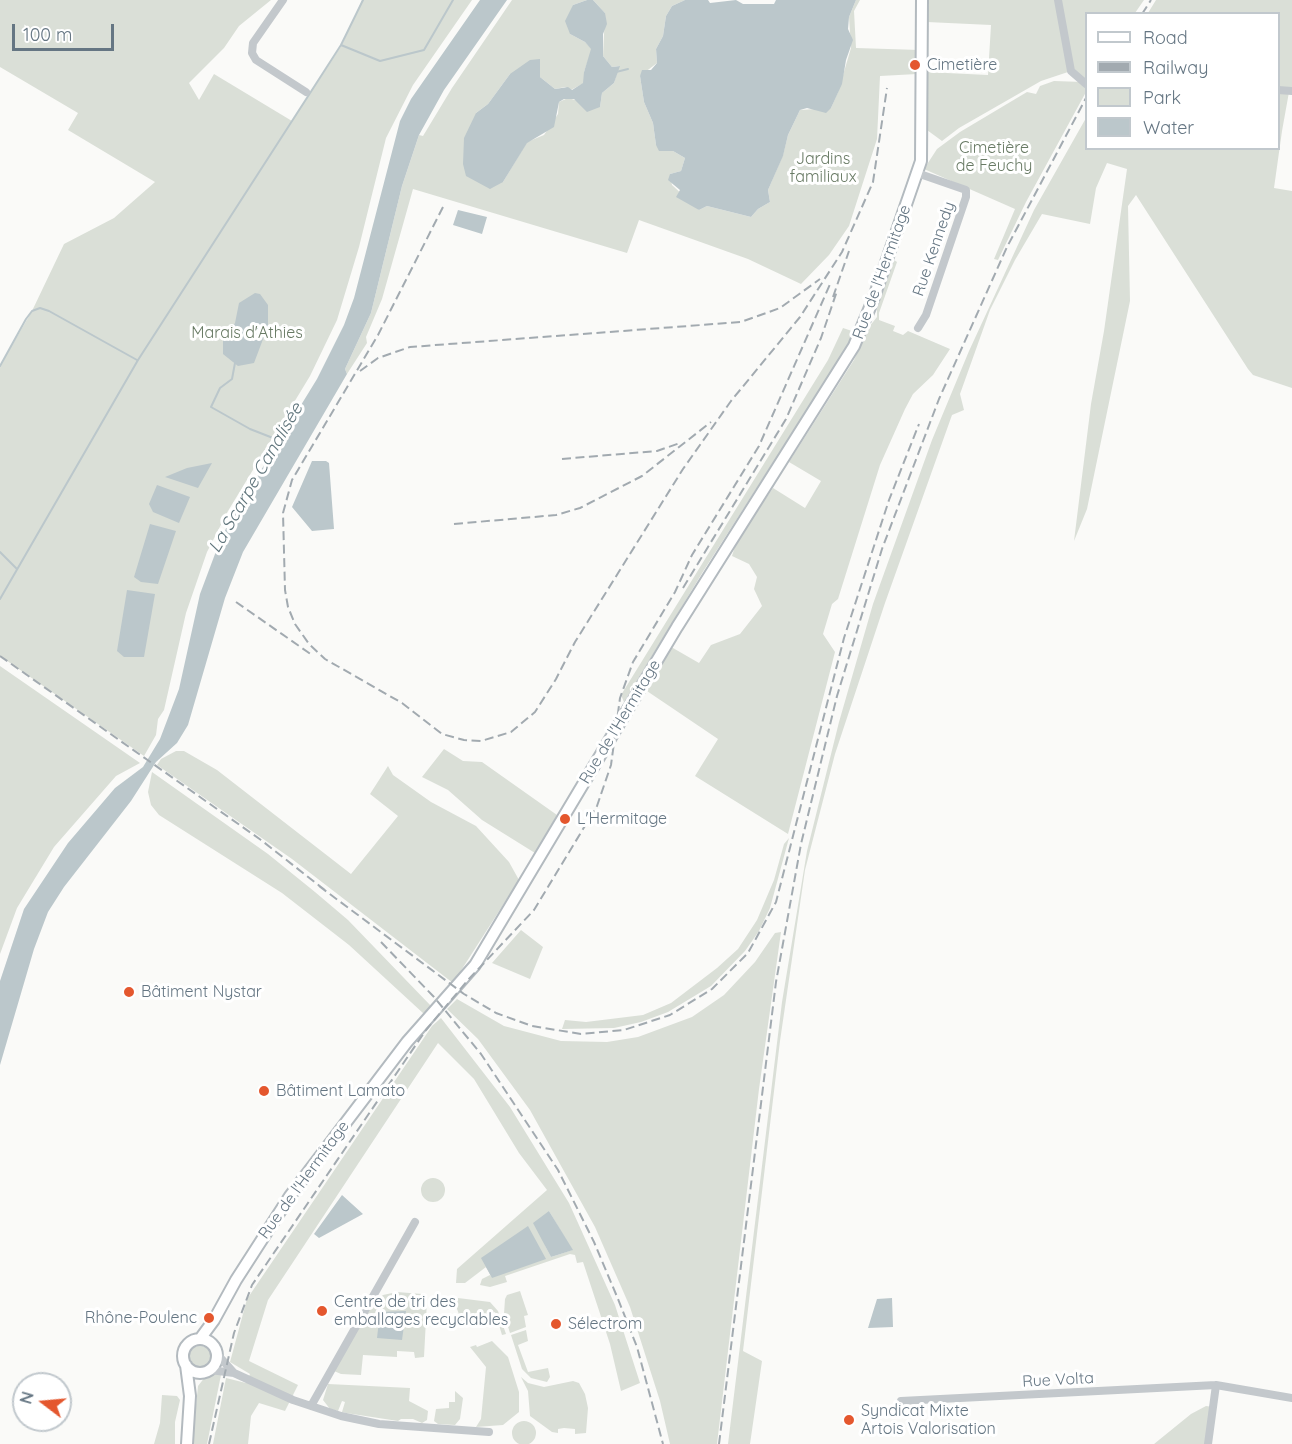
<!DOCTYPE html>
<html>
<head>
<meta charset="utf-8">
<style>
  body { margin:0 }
  #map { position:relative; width:1292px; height:1444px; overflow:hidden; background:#fafaf8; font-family:Quicksand,sans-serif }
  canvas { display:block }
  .legend { position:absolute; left:1085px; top:12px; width:195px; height:138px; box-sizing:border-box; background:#fff; border:2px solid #c1c8cd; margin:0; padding:8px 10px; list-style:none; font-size:18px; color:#657683 }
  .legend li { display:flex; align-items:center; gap:12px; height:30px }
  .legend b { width:30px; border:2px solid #c1c8cd }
  .north { position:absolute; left:12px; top:1372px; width:60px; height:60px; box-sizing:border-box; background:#fff; border:2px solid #c1c8cd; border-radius:50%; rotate:286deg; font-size:16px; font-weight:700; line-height:24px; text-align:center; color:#657683 }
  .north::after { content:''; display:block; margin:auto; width:21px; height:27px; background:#e4572e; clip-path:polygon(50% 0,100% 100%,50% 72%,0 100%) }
  .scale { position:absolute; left:12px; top:24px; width:102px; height:27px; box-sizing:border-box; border:3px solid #657683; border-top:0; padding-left:8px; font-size:18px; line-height:21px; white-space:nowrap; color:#657683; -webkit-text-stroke:4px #fff; paint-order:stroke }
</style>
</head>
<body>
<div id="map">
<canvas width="1292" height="1444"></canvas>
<ul class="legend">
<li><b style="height:8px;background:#fff"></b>Road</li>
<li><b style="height:8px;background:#a2aab0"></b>Railway</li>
<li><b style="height:16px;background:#dadfd7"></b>Park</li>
<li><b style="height:16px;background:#bbc7cb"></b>Water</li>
</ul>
<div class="north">N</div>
<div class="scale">100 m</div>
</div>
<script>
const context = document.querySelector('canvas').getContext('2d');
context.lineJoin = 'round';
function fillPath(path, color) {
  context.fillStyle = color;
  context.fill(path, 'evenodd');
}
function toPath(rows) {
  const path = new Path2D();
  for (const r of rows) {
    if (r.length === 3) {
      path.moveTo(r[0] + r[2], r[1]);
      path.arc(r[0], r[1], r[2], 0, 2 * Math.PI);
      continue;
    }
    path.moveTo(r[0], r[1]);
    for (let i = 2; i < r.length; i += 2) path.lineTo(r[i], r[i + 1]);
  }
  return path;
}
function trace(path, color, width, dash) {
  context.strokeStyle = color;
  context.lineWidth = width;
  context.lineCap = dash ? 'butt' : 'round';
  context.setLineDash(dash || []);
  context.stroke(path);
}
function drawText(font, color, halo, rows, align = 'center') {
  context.font = font + ' Quicksand,sans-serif';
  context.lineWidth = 6;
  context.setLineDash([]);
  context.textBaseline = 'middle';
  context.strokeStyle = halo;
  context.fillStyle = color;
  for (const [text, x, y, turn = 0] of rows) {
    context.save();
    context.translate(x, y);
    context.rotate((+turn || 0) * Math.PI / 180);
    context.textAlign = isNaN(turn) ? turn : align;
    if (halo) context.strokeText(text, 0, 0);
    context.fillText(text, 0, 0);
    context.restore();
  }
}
fillPath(toPath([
  [0,0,271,0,239,26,224,48,189,83,199,100,214,74,292,121,342,45,362,0,472,0,413,85,386,138,359,247,337,320,310,376,228,511,207,552,186,613,164,710,158,719,156,735,144,756,0,656,0,366,32,311,64,244,114,218,155,182,68,130,78,113,0,67],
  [512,0,587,0,573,5,570,34,585,42,592,49,584,72,584,83,571,90,565,87,555,89,540,77,510,74,488,104,476,113,503,182,527,142,544,135,558,114,559,102,568,98,600,107,602,93,614,83,619,66,612,67,603,56,605,13,593,0,685,0,672,6,666,16,663,36,656,49,657,63,640,76,644,102,653,123,656,145,673,151,685,158,681,171,670,174,672,185,699,210,707,206,751,217,758,209,770,202,768,190,783,155,788,135,800,110,831,108,838,92,851,48,849,17,856,0,860,0,854,11,856,48,920,50,917,74,880,76,877,139,849,226,829,255,801,284,748,259,639,220,627,253,413,189,382,299,366,337,367,343,347,374,345,369,371,313,402,186,419,135,423,136,452,88],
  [929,0,1144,0,1135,13,1086,14,1086,92,1026,202,998,260,994,259,1015,209,924,169,937,149,960,132,1027,92,1036,94,1040,86,1054,81,1083,82,1071,71,1041,81,959,128,942,141,927,130,926,72,988,75,991,25,927,22],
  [1156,0,1292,0,1292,91,1289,92,1282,131,1274,188,1292,191,1292,388,1253,375,1248,369,1136,195,1128,206,1130,301,1087,509,1074,541,1091,404,1104,331,1127,169,1107,163,1096,188,1090,224,1042,214,1015,260,990,310,960,394,964,410,952,415,885,603,835,754,805,870,780,1041,743,1351,762,1361,750,1444,728,1444,782,1002,807,851,839,722,873,604,932,440,969,351,1034,210,1086,118,1086,148,1278,148,1278,14,1148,13],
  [894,260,897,262,879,313,879,320,895,326,893,331,903,335,908,331,950,349,933,375,913,394,905,409,880,465,838,599,832,604,823,634,835,652,788,834,695,776,718,739,641,687,666,644,699,663,711,645,740,634,762,606,754,589,757,577,749,564,732,556,737,540,773,488,805,508,821,481,789,462,854,360,869,327,877,317,877,309],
  [843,328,855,332,850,343,704,570,624,702,621,695,828,360],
  [0,666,140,763,116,776,54,847,17,908,0,954],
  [444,749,463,761,482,762,557,815,535,853,482,820,448,790,422,777],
  [176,751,184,751,217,770,351,874,398,816,370,794,388,766,393,775,431,802,476,826,509,862,519,880,453,983,292,859,157,765,161,759],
  [152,772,268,854,315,892,348,920,431,1006,424,1014,349,945,282,893,159,815,151,805,148,792],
  [789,838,770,908,759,931,745,951,711,986,668,1012,641,1022,614,1028,562,1029,565,1020,586,1022,643,1015,671,1003,717,968,738,949,757,920,774,880,784,844],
  [521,930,543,947,530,979,492,963],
  [781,932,759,1089,717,1444,670,1444,660,1401,630,1307,595,1227,530,1110,478,1039,447,1009,457,999,504,1026,561,1041,607,1042,638,1037,692,1017,724,995,755,962,775,933],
  [441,1018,510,1107,569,1203,615,1305,640,1383,621,1391,610,1344,583,1262,577,1263,575,1255,570,1254,505,1276,507,1282,490,1287,480,1285,482,1279,490,1275,492,1278,481,1258,486,1267,465,1283,456,1283,457,1269,547,1190,519,1153,474,1079,438,1043,268,1300,249,1361,298,1385,285,1411,259,1403,251,1416,248,1444,213,1444,226,1378,246,1383,250,1374,230,1362,247,1299,432,1026],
  [549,1211,572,1250,551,1257,545,1245],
  [433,1190,12],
  [520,1291,528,1315,524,1316,526,1327,510,1333,504,1314,505,1299,507,1295],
  [397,1292,422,1294,427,1300,424,1357,415,1358,414,1352,397,1351,397,1357,363,1355,361,1375,341,1374,334,1371,372,1305,383,1295],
  [450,1297,490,1302,498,1311,506,1334,502,1335,495,1312,462,1323,456,1306,450,1305],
  [526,1330,528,1341,518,1345,528,1372,548,1368,550,1377,547,1382,531,1378,522,1369,511,1335],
  [492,1341,508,1357,519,1392,519,1412,503,1425,476,1427,481,1419,486,1367,470,1347,476,1345,477,1347],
  [200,1357,11],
  [212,1372,221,1375,207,1444,192,1444,198,1386,205,1377],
  [521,1377,528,1383,544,1387,573,1381,579,1383,585,1394,588,1408,586,1433,575,1434,575,1429,564,1428,558,1429,558,1433,552,1432,530,1416,528,1391],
  [328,1384,410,1388,409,1401,428,1411,427,1420,422,1423,413,1419,401,1419,398,1421,346,1413,342,1412,345,1402,342,1401,338,1411,330,1409,323,1400],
  [455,1391,463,1398,460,1419,455,1425,438,1424,434,1421,436,1409,449,1408,449,1402,455,1402],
  [162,1395,177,1396,180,1400,175,1422,175,1444,154,1444,160,1423],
  [1206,1406,1213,1407,1208,1444,1154,1444,1191,1414],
  [524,1433,12]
]), '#dadfd7');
fillPath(toPath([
  [480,0,507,0,444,90,419,135,402,186,371,313,345,369,347,374,243,552,225,598,188,725,177,743,156,762,131,801,64,887,48,912,34,949,0,1065,0,981,24,909,68,843,115,788,143,767,160,739,179,689,200,594,218,546,228,524,317,379,344,325,354,298,400,121,411,99],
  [587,0,593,0,605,13,607,24,603,34,603,56,612,67,620,66,614,83,602,93,600,107,587,112,574,99,564,99,559,102,554,127,527,143,503,182,490,189,466,176,463,164,464,138,476,113,488,104,510,74,530,60,540,59,540,77,555,89,568,87,572,90,583,83,584,72,591,49,585,42,570,34,565,21,573,5],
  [685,0,708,0,710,3,736,0,743,4,774,4,776,0,856,0,849,17,848,29,853,40,846,60,842,84,831,108,826,113,807,108,800,110,788,135,783,156,768,190,770,202,758,209,751,217,707,206,699,210,676,197,680,190,668,180,670,174,681,171,685,158,673,151,659,151,656,145,653,123,644,102,640,76,642,70,651,70,657,63,656,49,663,36,666,16,672,6],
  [458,210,487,217,482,234,453,225],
  [255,293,260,294,268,305,268,326,254,363,238,366,223,354,223,340,235,323,239,303],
  [312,461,326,461,329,463,334,529,312,531,292,507],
  [212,463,198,488,165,477,187,468],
  [157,485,190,497,179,523,153,512,149,504],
  [150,524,176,531,158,584,141,582,134,577],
  [127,590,155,594,144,657,124,657,117,651],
  [342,1195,363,1214,319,1238,314,1234],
  [549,1211,573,1250,551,1257,533,1223],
  [528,1226,546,1259,492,1278,481,1258],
  [892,1298,893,1327,868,1328,877,1299],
  [406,1311,402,1340,377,1338,380,1312]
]), '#bbc7cb');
trace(toPath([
  [341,45,363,0],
  [616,72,628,69],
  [235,363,232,379,220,388,211,407,250,429,273,438],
  [0,366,26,319,32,311,40,308,49,311,137,360],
  [0,552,17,569],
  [0,599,138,360,341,45,380,61,424,50,453,0]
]), '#bbc7cb', 2);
const secondary = toPath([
  [200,1339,214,1320,236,1280,290,1196,407,1042,475,965,677,627,854,346,873,300,921,161,922,0],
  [200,1356,17],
  [186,1365,190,1396,187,1444]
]);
trace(secondary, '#b3babf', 14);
trace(toPath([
  [283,0,253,43,252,53,256,60,306,92],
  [1058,0,1071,71,1086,84],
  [1278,90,1292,91],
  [917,173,966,190,966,197,926,315,918,328],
  [217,1354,234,1373,293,1400,341,1416,379,1424,489,1432],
  [210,1370,234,1373],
  [901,1401,1216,1385,1292,1398],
  [311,1406,415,1222],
  [1208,1444,1216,1385]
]), '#c3c8cc', 8);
trace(secondary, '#fff', 10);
trace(toPath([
  [1142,14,1151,0],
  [443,207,378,335,292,480,283,513,285,590,288,607,295,624,309,644,325,659,402,703,442,734,464,740,481,741,511,732,535,712,556,679,575,642,683,469,731,401,800,317,842,252,873,182,887,88],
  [833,297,849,251],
  [360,371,378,358,410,347,741,322,780,308,820,279],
  [562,459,657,451,680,443],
  [454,524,556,515,580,508,642,476,711,422],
  [683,588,786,419,821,338,837,291],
  [236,602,312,655],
  [0,656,261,840,326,891],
  [319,886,464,994,496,1013,532,1026,581,1034,624,1030,670,1015,712,989,748,953,776,902,844,638,889,500,919,424],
  [381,942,434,997,481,1054,558,1170,594,1242,618,1299,637,1347,663,1444],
  [209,1444,234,1333,252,1285,426,1030,468,980,534,910,597,806,611,765,620,698,633,662,675,592,692,555,759,446,831,282],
  [719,1444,776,982,801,844,837,696,882,549,939,399,1007,247,1086,98]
]), '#a2aab0', 2, [9, 4.5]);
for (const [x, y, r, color] of [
  [915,65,6,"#e4572e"],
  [565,819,6,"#e4572e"],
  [129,992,6,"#e4572e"],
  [264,1091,6,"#e4572e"],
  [322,1311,6,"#e4572e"],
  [209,1318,6,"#e4572e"],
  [556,1324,6,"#e4572e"],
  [849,1420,6,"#e4572e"]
]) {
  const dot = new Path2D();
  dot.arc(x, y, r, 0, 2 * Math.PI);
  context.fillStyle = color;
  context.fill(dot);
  trace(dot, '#fff', 2);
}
drawText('16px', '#657683', '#fff', [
  ["Cimetière",927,65],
  ["L'Hermitage",577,819],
  ["Bâtiment Nystar",141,992],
  ["Bâtiment Lamato",276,1091],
  ["Centre de tri des",334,1302],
  ["emballages recyclables",334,1320],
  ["Rhône-Poulenc",197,1318,"right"],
  ["Sélectrom",568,1324],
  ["Syndicat Mixte",861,1411],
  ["Artois Valorisation",861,1429]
], 'left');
drawText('16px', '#687a64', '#fff', [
  ["Cimetière",994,148],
  ["de Feuchy",994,166],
  ["Jardins",823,159],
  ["familiaux",823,177],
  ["Marais d'Athies",247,333]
]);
drawText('16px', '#657683', '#fff', [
  ["Rue Kennedy",934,249,-71],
  ["Rue de l'Hermitage",882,272,-70],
  ["Rue de l'Hermitage",620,722,-59],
  ["Rue de l'Hermitage",304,1180,-54],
  ["Rue Volta",1058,1380,-3]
]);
drawText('italic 18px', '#60757c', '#fff', [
  ["La Scarpe Canalisée",256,478,-60]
]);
</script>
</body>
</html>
